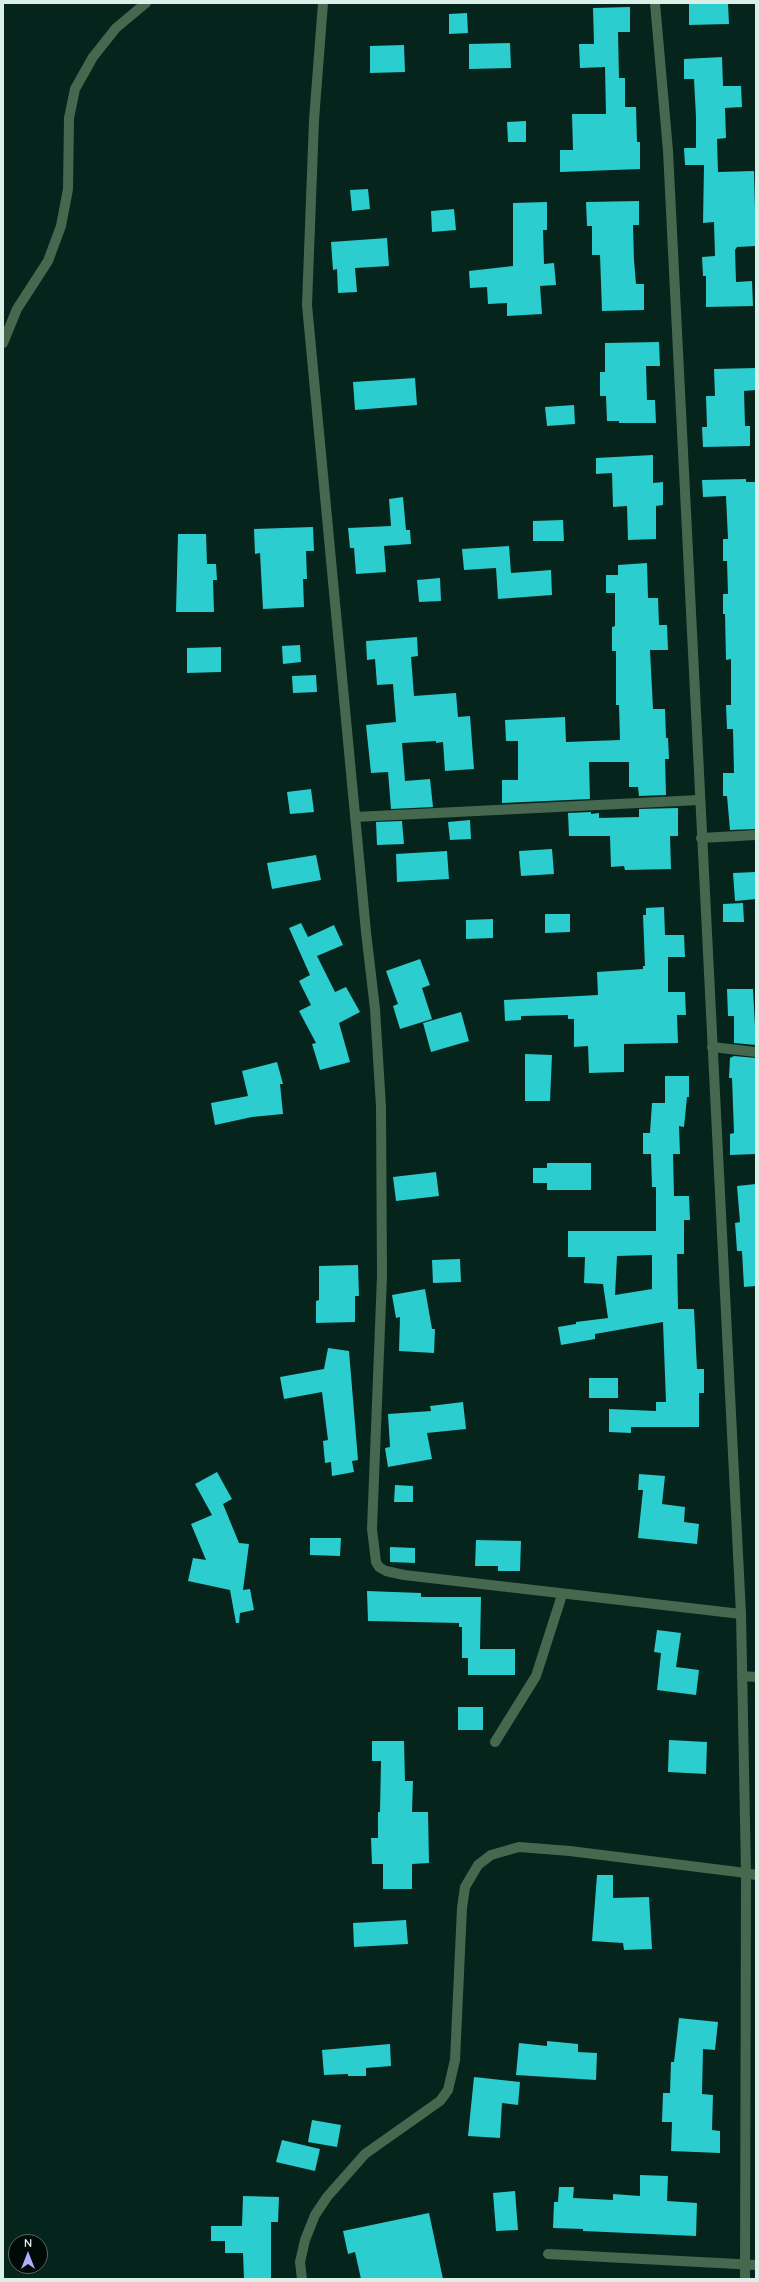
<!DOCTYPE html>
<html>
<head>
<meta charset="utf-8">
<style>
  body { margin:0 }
  #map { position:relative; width:759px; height:2282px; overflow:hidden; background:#05241c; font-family:Quicksand,sans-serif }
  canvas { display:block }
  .frame { position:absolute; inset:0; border:4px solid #d9efe8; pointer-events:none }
  .north { position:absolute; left:8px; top:2234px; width:40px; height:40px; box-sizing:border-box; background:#000b07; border:1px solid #576661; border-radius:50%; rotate:0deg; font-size:11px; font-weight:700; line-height:16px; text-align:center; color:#d9efe8 }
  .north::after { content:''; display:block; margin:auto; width:14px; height:18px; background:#aeaefb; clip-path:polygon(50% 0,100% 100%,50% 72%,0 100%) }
</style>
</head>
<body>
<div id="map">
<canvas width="759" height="2282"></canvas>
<div class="frame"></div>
<div class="north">N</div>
</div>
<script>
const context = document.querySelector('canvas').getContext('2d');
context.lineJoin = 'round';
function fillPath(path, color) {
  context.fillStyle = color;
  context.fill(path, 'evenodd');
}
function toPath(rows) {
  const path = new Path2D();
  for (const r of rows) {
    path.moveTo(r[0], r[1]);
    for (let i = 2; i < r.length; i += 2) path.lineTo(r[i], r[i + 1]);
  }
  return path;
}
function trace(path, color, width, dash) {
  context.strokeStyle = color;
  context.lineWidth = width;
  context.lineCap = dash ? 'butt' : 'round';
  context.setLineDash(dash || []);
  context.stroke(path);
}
fillPath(toPath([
  [728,3,729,24,689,25,689,4],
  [630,7,630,32,618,32,619,78,625,78,625,107,636,107,637,142,640,142,640,169,560,172,560,150,573,150,572,114,606,114,605,67,580,68,579,44,594,44,593,8],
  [467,13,468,33,449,34,449,14],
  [510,43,511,68,469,69,469,44],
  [404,45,405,72,370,73,370,46],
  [722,57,723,86,741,86,742,107,725,108,726,138,717,139,718,172,754,171,756,246,737,247,735,250,736,282,752,281,753,306,706,307,706,276,703,276,702,257,715,256,714,222,703,223,704,165,685,165,684,148,696,148,696,117,694,79,684,79,684,59],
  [526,121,526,142,508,142,507,122],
  [368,189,370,209,352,211,350,190],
  [639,201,639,225,633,225,634,260,636,284,644,284,644,310,602,311,600,255,592,255,592,226,587,226,586,202],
  [547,202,547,230,543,230,544,264,554,263,556,285,540,286,542,314,507,316,507,303,488,304,487,287,470,288,469,271,513,266,513,203],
  [454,209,456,230,432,232,431,211],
  [387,238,389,266,355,268,357,292,338,293,337,269,333,270,331,242],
  [659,342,660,366,646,366,647,400,655,400,656,423,619,423,619,421,607,421,606,396,600,396,600,372,605,372,605,343],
  [756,368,756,390,744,391,745,426,750,426,750,446,703,447,702,427,707,427,706,396,715,396,714,369],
  [415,378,417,405,355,410,353,382],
  [574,405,575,424,547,426,545,407],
  [653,455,653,483,663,482,663,505,656,506,656,539,628,540,627,506,613,507,612,473,596,474,596,458],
  [746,479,746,482,756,482,756,829,730,830,727,796,723,796,723,773,734,773,733,729,727,729,726,705,731,705,731,659,726,660,725,614,723,614,723,594,728,594,727,561,723,561,723,539,728,539,726,496,703,497,702,480],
  [403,497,406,530,410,530,411,544,384,546,386,572,356,574,354,548,350,548,348,528,391,526,389,499],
  [563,520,564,541,533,541,533,521],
  [313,527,314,551,306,551,307,579,303,579,304,607,263,609,260,553,255,554,254,529],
  [178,534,206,534,207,564,216,564,217,580,213,580,214,612,176,612],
  [509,546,511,573,551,570,552,595,498,599,496,568,464,570,462,549],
  [647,563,648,598,658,598,659,625,667,625,668,650,650,650,653,709,665,709,666,738,668,738,669,759,665,759,666,795,639,796,638,787,629,787,629,762,589,762,590,799,502,803,502,780,518,780,518,741,506,741,505,720,565,717,566,742,620,740,619,705,616,705,616,651,612,651,612,627,615,626,615,593,606,593,606,575,618,575,618,565],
  [440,578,441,601,419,602,417,580],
  [417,637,418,656,411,657,414,696,456,693,458,717,470,716,474,769,445,771,443,742,436,743,436,741,402,743,405,781,430,779,433,807,391,809,388,772,371,773,366,725,396,722,393,684,377,685,375,659,367,660,366,641],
  [300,645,301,662,283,664,282,646],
  [221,647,221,672,187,673,187,648],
  [316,675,317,692,293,693,292,676],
  [311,789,314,812,290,814,287,792],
  [678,808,678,836,670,836,671,869,625,870,624,866,611,867,610,836,569,836,568,813,591,812,591,814,599,813,599,818,639,817,639,809],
  [470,820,471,839,450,840,448,822],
  [402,821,404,844,377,845,376,822],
  [552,849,554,874,521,876,519,851],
  [447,851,449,879,397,882,396,854],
  [316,855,321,880,272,889,267,863],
  [755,872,756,899,735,901,733,873],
  [743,903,744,922,723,922,723,904],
  [664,907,665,935,684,935,685,957,668,957,668,992,685,992,686,1015,677,1015,678,1043,624,1044,624,1072,589,1073,588,1046,574,1047,574,1019,568,1019,568,1015,521,1016,521,1020,505,1021,504,1000,598,995,597,972,643,969,643,966,645,966,643,915,646,915,646,908],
  [545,914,570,914,570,932,545,933],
  [493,919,493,938,466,939,466,920],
  [301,923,308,937,334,925,343,945,317,956,335,992,346,987,360,1012,339,1023,350,1062,320,1070,312,1044,316,1043,299,1011,311,1005,299,981,310,975,289,928],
  [420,959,430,985,422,988,432,1019,400,1029,393,1006,398,1004,386,971],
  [727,989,753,989,756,1045,734,1043,734,1016,728,1016],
  [461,1012,469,1041,431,1052,423,1023],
  [525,1054,552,1055,550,1101,525,1101],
  [734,1056,756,1058,756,1154,730,1155,730,1134,734,1133,732,1078,729,1078,730,1058],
  [277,1062,283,1084,280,1084,283,1114,252,1117,215,1125,211,1103,248,1096,242,1071],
  [665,1076,689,1076,689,1097,687,1097,684,1127,679,1126,680,1154,673,1154,674,1196,689,1196,690,1220,684,1220,684,1254,677,1254,678,1309,694,1309,697,1369,704,1369,704,1393,699,1393,699,1427,631,1427,631,1433,609,1432,609,1409,656,1411,656,1402,666,1402,663,1322,595,1334,595,1339,561,1345,558,1327,576,1324,576,1322,608,1318,603,1284,584,1283,585,1257,568,1257,568,1231,656,1231,656,1187,652,1187,651,1154,643,1154,643,1133,650,1133,652,1103,665,1103],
  [652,1255,652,1289,615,1295,617,1256],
  [547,1163,591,1163,591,1190,547,1190,547,1183,533,1183,533,1168,547,1168],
  [436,1172,439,1196,396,1201,393,1177],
  [756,1184,756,1286,744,1287,742,1251,737,1251,735,1223,740,1222,737,1186],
  [460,1259,461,1282,433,1283,432,1260],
  [358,1265,359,1296,355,1296,355,1322,316,1323,316,1301,319,1300,319,1266],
  [425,1289,432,1329,435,1329,434,1353,399,1351,400,1317,396,1318,392,1295],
  [328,1348,349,1351,358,1460,352,1461,354,1472,332,1476,331,1462,325,1463,323,1441,328,1440,322,1392,284,1399,280,1377,324,1369],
  [589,1378,618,1378,618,1398,589,1398],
  [463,1402,466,1429,427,1433,432,1459,388,1467,385,1448,390,1447,388,1414,431,1411,430,1406],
  [217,1472,232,1499,223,1504,239,1543,249,1544,243,1590,250,1589,254,1610,240,1613,239,1623,236,1623,230,1590,188,1581,193,1558,206,1560,191,1524,212,1515,195,1484],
  [639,1474,665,1476,662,1504,685,1507,684,1522,699,1524,697,1544,638,1538,643,1490,638,1490],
  [395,1485,413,1486,413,1502,394,1502],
  [310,1538,341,1538,340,1556,310,1555],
  [476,1540,521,1541,520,1571,498,1571,498,1566,475,1566],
  [390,1547,415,1548,415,1563,390,1562],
  [367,1591,421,1593,421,1597,481,1597,480,1649,515,1649,515,1675,468,1675,468,1658,462,1658,462,1627,459,1627,459,1623,368,1621],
  [657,1630,681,1633,676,1667,699,1670,696,1695,657,1690,661,1653,654,1652],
  [458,1707,483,1707,483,1730,458,1730],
  [669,1740,707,1742,706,1774,668,1772],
  [372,1741,404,1741,405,1781,413,1781,412,1812,428,1812,429,1863,412,1864,412,1889,383,1889,383,1864,372,1864,371,1838,378,1838,378,1812,380,1812,381,1761,372,1761],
  [597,1875,613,1875,613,1898,649,1897,652,1949,624,1950,623,1943,592,1941],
  [406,1920,408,1944,354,1947,353,1923],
  [679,2018,718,2022,715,2050,703,2049,702,2094,713,2095,712,2130,720,2131,720,2153,671,2151,672,2122,662,2122,663,2093,670,2093,671,2062,674,2062],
  [547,2041,578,2044,578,2052,597,2053,596,2080,516,2075,519,2043,547,2046],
  [390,2044,391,2066,366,2068,366,2076,348,2076,348,2074,324,2075,322,2050],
  [474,2077,520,2082,518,2105,502,2103,500,2138,468,2136],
  [312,2120,341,2125,337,2147,308,2142],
  [282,2140,320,2149,315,2171,276,2162],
  [640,2175,668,2176,667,2201,697,2203,696,2236,583,2231,583,2229,553,2228,554,2202,558,2202,559,2187,574,2187,573,2198,613,2200,613,2194,640,2196],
  [515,2191,518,2230,496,2231,493,2193],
  [243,2196,279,2197,278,2222,271,2222,271,2279,244,2279,243,2253,225,2253,225,2241,211,2241,211,2226,242,2226],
  [429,2213,443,2279,361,2279,355,2252,348,2254,343,2231]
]), '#2bcdcf');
trace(toPath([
  [495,1742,536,1676,562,1595]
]), '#46684f', 10);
trace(toPath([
  [323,3,314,120,307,305,366,932,375,1009,381,1107,382,1276,372,1529,376,1562,379,1567,386,1571,404,1575,741,1614],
  [3,343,17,309,48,261,61,226,68,189,69,118,75,89,93,57,116,28,146,3],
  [355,817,699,800],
  [701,838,756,835],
  [712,1047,756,1052],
  [742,1676,756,1677],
  [548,2254,756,2265],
  [302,2279,300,2262,305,2240,315,2215,327,2197,365,2154,440,2101,448,2090,455,2060,462,1908,465,1887,478,1865,491,1855,519,1847,570,1851,746,1873,745,2279]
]), '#46684f', 10);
trace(toPath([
  [655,3,668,151,741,1614,746,1873,756,1875]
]), '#46684f', 10);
</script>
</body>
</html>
